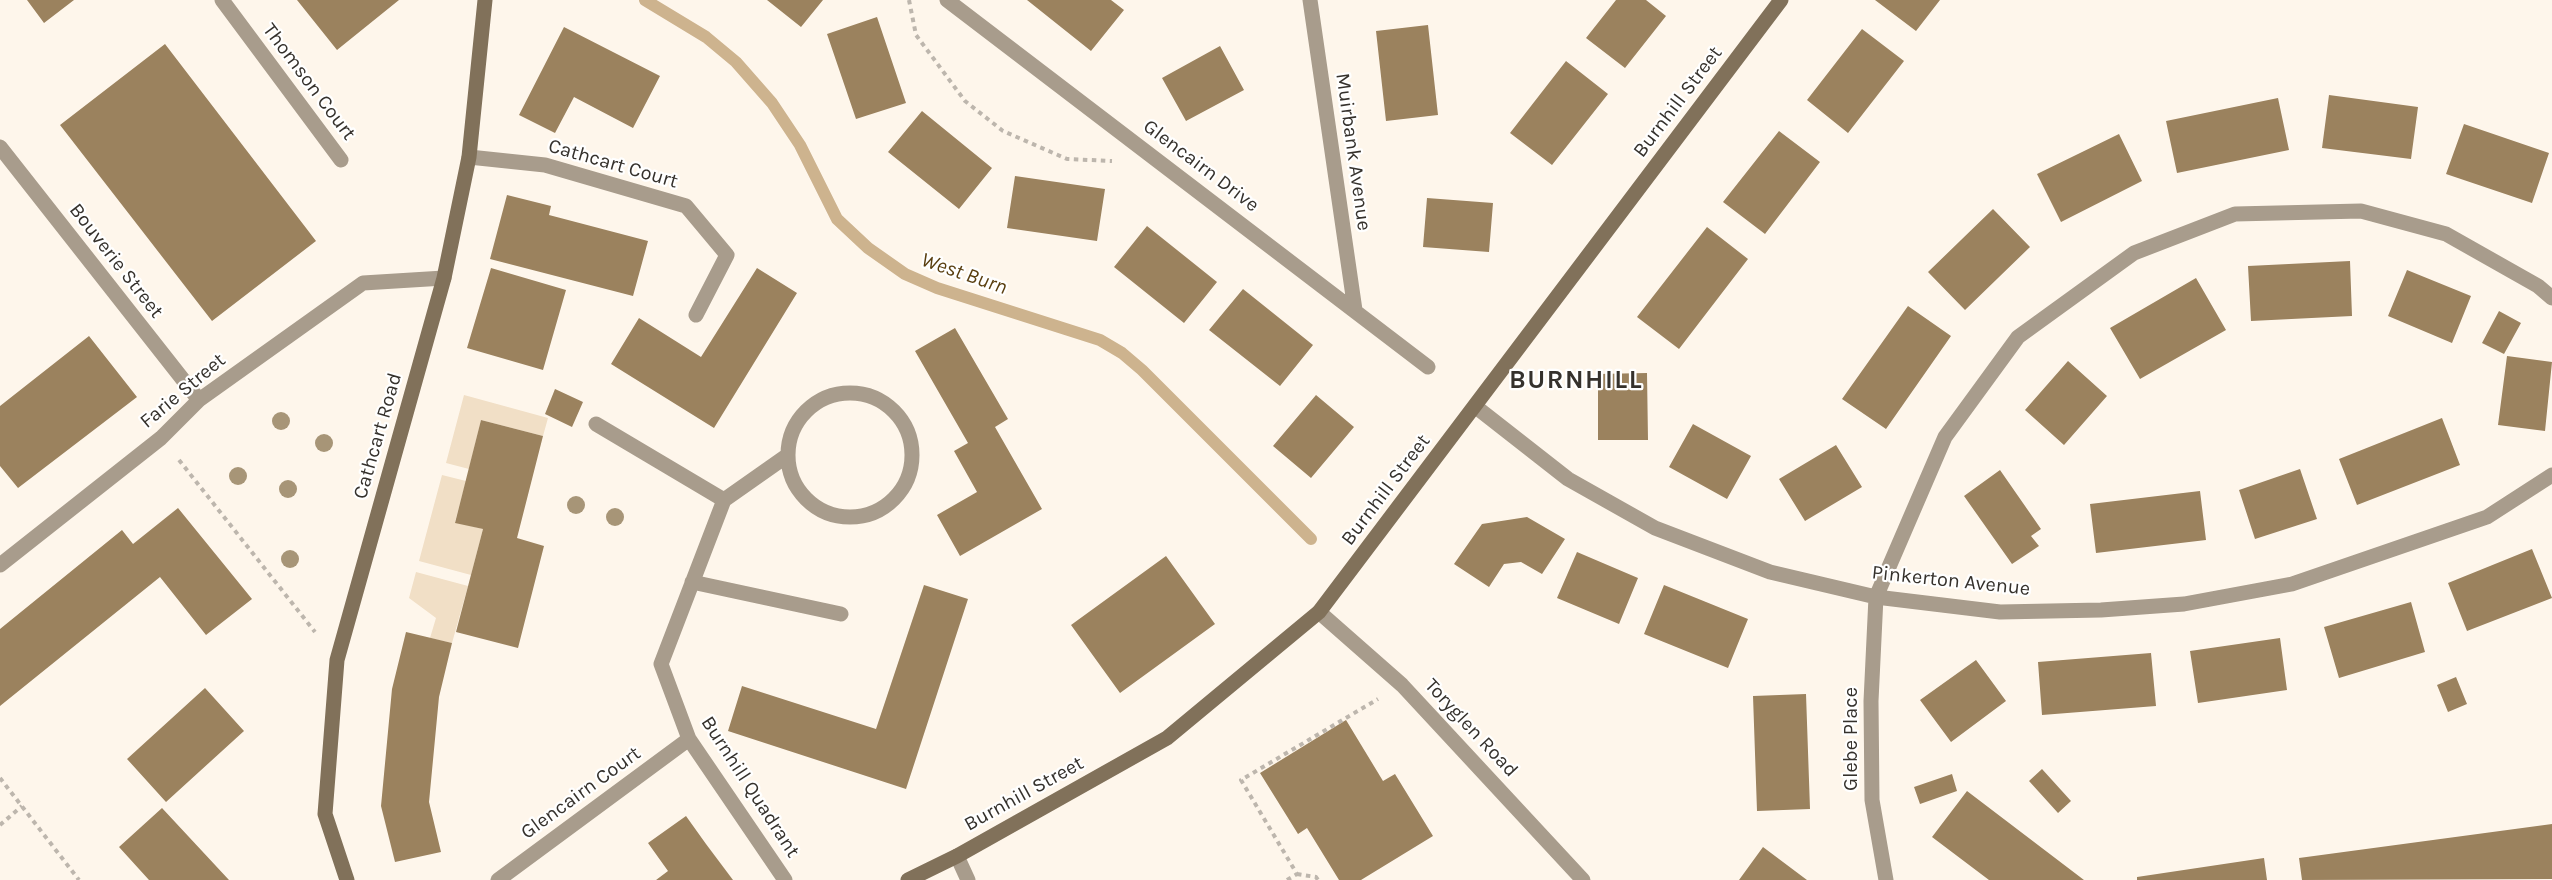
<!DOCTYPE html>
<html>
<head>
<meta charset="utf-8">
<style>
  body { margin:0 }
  canvas { display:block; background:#fef6eb }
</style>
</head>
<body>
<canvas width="2552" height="880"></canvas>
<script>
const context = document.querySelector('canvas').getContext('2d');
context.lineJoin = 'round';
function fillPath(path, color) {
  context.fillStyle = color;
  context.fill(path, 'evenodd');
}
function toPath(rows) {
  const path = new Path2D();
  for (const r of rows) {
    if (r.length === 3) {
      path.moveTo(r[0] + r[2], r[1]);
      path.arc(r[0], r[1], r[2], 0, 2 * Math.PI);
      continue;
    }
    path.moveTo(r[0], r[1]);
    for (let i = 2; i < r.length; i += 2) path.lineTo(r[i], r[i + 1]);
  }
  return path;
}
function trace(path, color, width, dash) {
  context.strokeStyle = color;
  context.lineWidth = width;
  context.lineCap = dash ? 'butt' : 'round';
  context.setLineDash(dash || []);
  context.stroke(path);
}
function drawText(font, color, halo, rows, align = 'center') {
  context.font = font + ' Karla,sans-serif';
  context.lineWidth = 4.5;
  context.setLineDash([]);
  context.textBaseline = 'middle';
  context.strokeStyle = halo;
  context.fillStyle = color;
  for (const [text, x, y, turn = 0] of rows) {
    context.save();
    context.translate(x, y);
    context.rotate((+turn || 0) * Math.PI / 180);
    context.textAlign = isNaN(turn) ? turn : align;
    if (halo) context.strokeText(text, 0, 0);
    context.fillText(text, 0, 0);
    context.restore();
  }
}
fillPath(toPath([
  [464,395,548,418,543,436,481,420,469,469,446,463],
  [442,475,466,481,455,522,483,529,471,575,419,561],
  [416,572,468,586,452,643,430,638,436,618,409,598]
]), '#f1dfc6');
trace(toPath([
  [645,0,706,37,736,62,772,103,800,145,837,219,868,248,905,274,937,288,1100,340,1122,353,1142,370,1311,539]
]), '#cdb38e', 12);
fillPath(toPath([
  [27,0,74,0,44,23],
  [297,0,399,0,337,50],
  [767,0,823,0,801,27],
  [1027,0,1111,0,1124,10,1091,51],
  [1616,0,1646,0,1666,16,1625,68,1586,38],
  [1875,0,1940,0,1916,31],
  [877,17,906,103,856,119,827,34],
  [1428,25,1438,115,1386,121,1376,31],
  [564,27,660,76,633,128,574,97,555,133,519,115],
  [1862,29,1904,61,1848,133,1807,100],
  [165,44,316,241,212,321,60,125],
  [1220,46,1244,90,1186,121,1162,78],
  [1566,61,1608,94,1552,165,1510,133],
  [2329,95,2418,107,2411,159,2322,148],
  [2278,98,2289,150,2177,173,2166,121],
  [922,111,992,168,959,209,888,152],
  [2464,124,2549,153,2532,203,2446,174],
  [1779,131,1820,162,1765,234,1723,202],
  [2119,134,2142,181,2061,222,2037,174],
  [1015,176,1105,189,1097,241,1007,228],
  [507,195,551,206,549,215,648,241,633,296,490,259],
  [1427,198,1493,203,1489,252,1423,247],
  [1993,209,2030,247,1965,310,1928,272],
  [1147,226,1217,282,1184,323,1114,267],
  [1707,227,1748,259,1679,349,1637,317],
  [2350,261,2352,316,2251,321,2248,266],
  [491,268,566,290,543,370,467,348],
  [757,268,797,293,714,428,611,364,639,318,701,357],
  [2407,270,2471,296,2452,343,2388,316],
  [2196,278,2226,330,2140,379,2110,328],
  [1243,289,1313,345,1280,386,1209,330],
  [1908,306,1951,336,1886,429,1842,399],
  [2499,311,2521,323,2504,354,2482,343],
  [955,328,1008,419,995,427,1042,509,960,556,937,515,977,492,954,451,968,443,915,351],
  [89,336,137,397,18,488,0,466,0,406],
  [2507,356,2552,362,2545,431,2498,425],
  [2068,361,2107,396,2064,445,2025,410],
  [1647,373,1648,440,1598,440,1598,374],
  [555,389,583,402,572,427,545,414],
  [1316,395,1354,427,1311,478,1273,446],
  [2442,418,2460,465,2357,505,2339,459],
  [481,420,543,436,517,538,544,546,518,648,456,632,483,529,455,523],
  [1693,424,1751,456,1727,499,1669,467],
  [1836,445,1862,487,1805,521,1779,479],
  [2300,469,2317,519,2255,539,2239,490],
  [2000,470,2041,529,2031,536,2039,546,2012,564,1964,496],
  [2200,491,2206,540,2096,553,2090,504],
  [178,508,252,599,206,635,160,577,0,706,0,629,122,530,133,544],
  [1527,517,1565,539,1542,574,1521,562,1504,564,1489,587,1454,564,1482,524],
  [2532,549,2552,598,2467,631,2448,583],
  [1577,552,1638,578,1619,624,1557,598],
  [1166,556,1215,624,1120,693,1071,625],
  [924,585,968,599,906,789,728,731,742,686,876,729],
  [1664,585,1748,619,1728,668,1644,634],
  [2411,602,2425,652,2339,678,2324,627],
  [406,632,452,643,439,697,429,802,441,852,395,862,381,806,392,689],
  [2280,638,2287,690,2198,703,2190,651],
  [2151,653,2156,706,2042,715,2038,662],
  [1976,660,2006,701,1951,742,1920,700],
  [2456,677,2467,704,2448,712,2437,685],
  [205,688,244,731,166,802,127,759],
  [1806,694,1810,809,1757,811,1753,696],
  [1346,720,1383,781,1395,774,1433,836,1361,880,1339,880,1307,828,1298,834,1260,773],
  [2042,769,2071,801,2058,813,2029,781],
  [1952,774,1957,791,1920,804,1914,787],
  [1967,791,2084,880,1989,880,1932,837],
  [162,808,229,880,149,880,119,847],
  [686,816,706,844,733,880,656,880,668,871,648,843],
  [2552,824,2552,879,2302,880,2299,858],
  [1763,847,1807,880,1739,880],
  [2264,858,2267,880,2137,880,2137,877]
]), '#9b825e');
trace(toPath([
  [909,0,916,35,965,101,1003,131,1067,159,1112,161],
  [179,460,315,632],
  [0,778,79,880],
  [0,825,22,806],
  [1297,874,1316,877,1318,880],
  [1287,880,1297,874,1241,780,1378,699]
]), '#bdb6ad', 4, [4.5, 4.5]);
trace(toPath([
  [222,0,341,160],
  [469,157,545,165,686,206,727,255,696,315]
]), '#a89c8c', 15);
trace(toPath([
  [947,0,1428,367],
  [1310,0,1355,310],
  [0,147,199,400],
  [850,455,62],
  [1476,407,1568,479,1655,528,1770,572,1876,597,2000,612,2101,610,2184,604,2292,584,2487,517,2552,475],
  [596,424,724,500],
  [0,565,161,438,199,400,363,283,444,278],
  [692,582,841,614],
  [1319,612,1402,685,1583,880],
  [957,856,968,880],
  [498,880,689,739],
  [785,880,689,739,661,664,724,500,788,455],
  [1886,880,1872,800,1871,701,1876,597,1945,437,2018,337,2134,253,2235,214,2361,211,2446,234,2538,286,2552,298]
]), '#a89c8c', 15);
trace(toPath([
  [347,880,325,814,337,660,444,278,469,157,485,0],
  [908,880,957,856,1167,738,1319,612,1781,0]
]), '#81715a', 15);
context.fillStyle = '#a79577';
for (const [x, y] of [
  [281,421],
  [324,443],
  [238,476],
  [288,489],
  [576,505],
  [615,517],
  [290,559]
]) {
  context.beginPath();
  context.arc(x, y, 9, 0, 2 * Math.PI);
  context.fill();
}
drawText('20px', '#35312c', '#fff', [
  ["Thomson Court",309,82,53],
  ["Burnhill Street",1678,102,-53],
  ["Muirbank Avenue",1353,152,82],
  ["Cathcart Court",613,164,16],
  ["Glencairn Drive",1201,166,37],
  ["Bouverie Street",116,261,52],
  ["Farie Street",183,391,-40],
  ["Cathcart Road",378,436,-74],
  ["Burnhill Street",1386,490,-53],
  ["Pinkerton Avenue",1951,581,6],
  ["Toryglen Road",1471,728,47],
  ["Glebe Place",1851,739,-90],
  ["Burnhill Quadrant",750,787,57],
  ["Glencairn Court",581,793,-36],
  ["Burnhill Street",1024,794,-29]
]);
drawText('italic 21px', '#593e0f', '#fff', [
  ["West Burn",964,274,19]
]);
context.letterSpacing = '1.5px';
drawText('bold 26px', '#35312c', '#fff', [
  ["BURNHILL",1576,381]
]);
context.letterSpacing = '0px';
</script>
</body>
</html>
